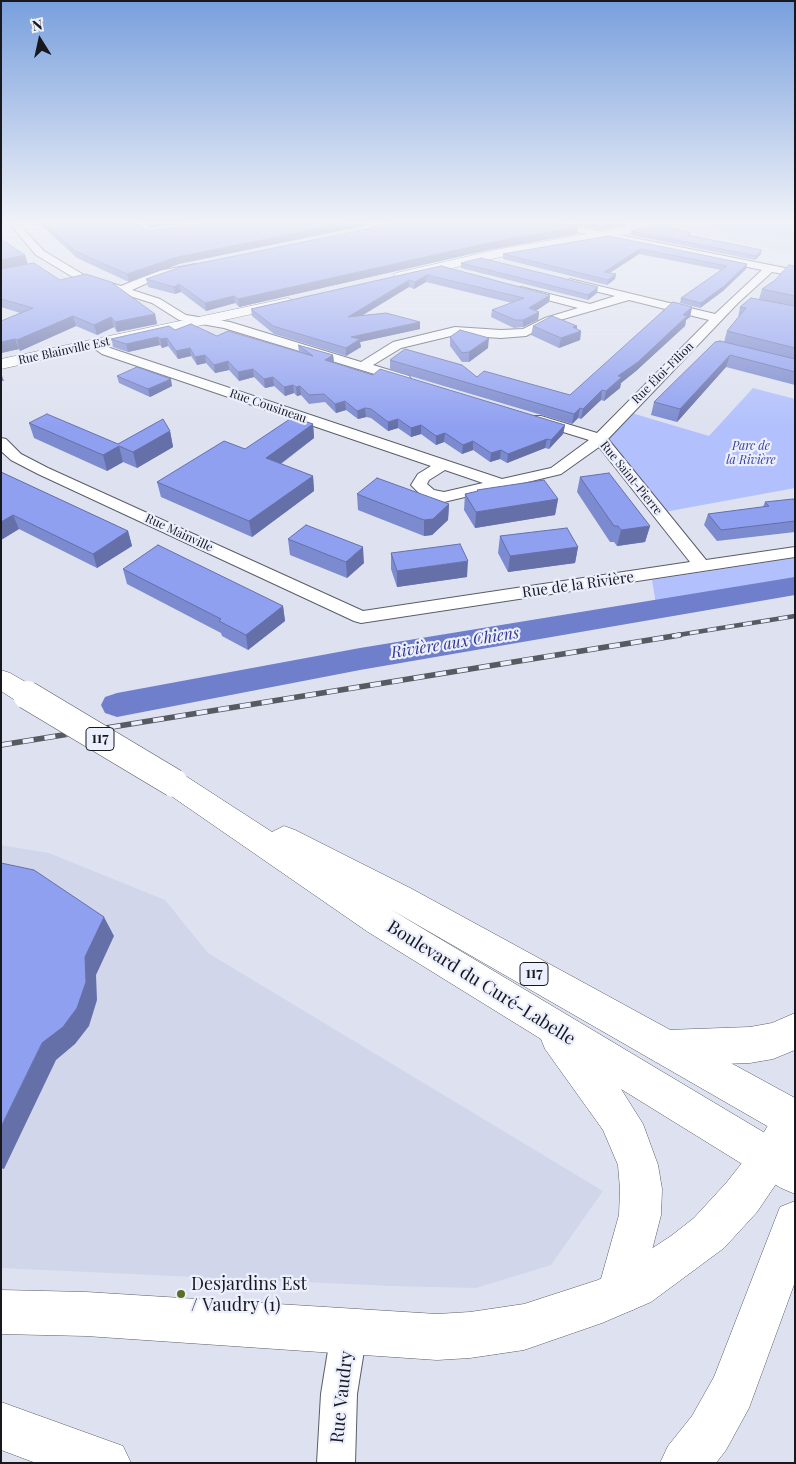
<!DOCTYPE html>
<html>
<head>
<meta charset="utf-8">
<style>
  body { margin:0 }
  #map { position:relative; width:796px; height:1464px; overflow:hidden; background:#dee2f0; font-family:"Playfair Display",serif }
  canvas { display:block }
  .frame { position:absolute; inset:0; border:2px solid #18191e; pointer-events:none }
  .north { position:absolute; left:15px; top:15px; width:50px; height:50px; -webkit-text-stroke:4px #eceffe; paint-order:stroke; rotate:350deg; font-size:14px; font-weight:700; line-height:20px; text-align:center; color:#18191e }
  .north::after { content:''; display:block; margin:auto; width:18px; height:22px; background:#18191e; clip-path:polygon(50% 0,100% 100%,50% 72%,0 100%) }
</style>
</head>
<body>
<div id="map">
<canvas width="796" height="1464"></canvas>
<div class="frame"></div>
<div class="north">N</div>
</div>
<script>
const context = document.querySelector('canvas').getContext('2d');
context.lineJoin = 'round';
function fillPath(path, color) {
  context.fillStyle = color;
  context.fill(path, 'evenodd');
}
function toPath(rows) {
  const path = new Path2D();
  for (const r of rows) {
    path.moveTo(r[0], r[1]);
    for (let i = 2; i < r.length; i += 2) path.lineTo(r[i], r[i + 1]);
  }
  return path;
}
function trace(path, color, width, dash) {
  context.strokeStyle = color;
  context.lineWidth = width;
  context.lineCap = dash ? 'butt' : 'round';
  context.setLineDash(dash || []);
  context.stroke(path);
}
function drawText(font, color, halo, rows, align = 'center') {
  context.font = font + ' "Playfair Display",serif';
  context.lineWidth = 4.5;
  context.setLineDash([]);
  context.textBaseline = 'middle';
  context.strokeStyle = halo;
  context.fillStyle = color;
  for (const [text, x, y, turn = 0] of rows) {
    context.save();
    context.translate(x, y);
    context.rotate((+turn || 0) * Math.PI / 180);
    context.textAlign = isNaN(turn) ? turn : align;
    if (halo) context.strokeText(text, 0, 0);
    context.fillText(text, 0, 0);
    context.restore();
  }
}
fillPath(toPath([
  [666,223,795,223,795,254,657,226],
  [1,845,49,853,165,900,208,953,603,1191,551,1265,476,1288,391,1286,1,1268]
]), '#d1d6eb');
fillPath(toPath([
  [711,223,717,223,718,227,720,223,795,223,795,237,729,230,795,238,795,240,723,231,712,227],
  [753,388,795,399,795,488,659,513,600,439,625,411,709,436],
  [795,558,795,586,657,610,652,580]
]), '#b2c0fd');
fillPath(toPath([
  [795,577,795,595,360,670,117,717,105,713,101,705,105,697,117,693,360,648,795,577]
]), '#707fcc');
const minor = toPath([
  [9,223,18,223,44,251,84,275,121,286,158,271,196,264,196,268,165,275,132,290,160,299,186,315,230,322,361,362,393,342,455,327,501,330,523,329,545,318,578,308,517,292,517,288,521,287,590,304,615,296,566,284,565,282,570,279,715,314,762,270,547,226,543,223,559,223,795,270,795,276,772,272,738,303,608,439,706,560,795,547,795,557,361,623,354,621,38,474,11,460,1,451,1,438,6,439,21,454,48,468,363,611,690,562,599,447,561,474,444,502,423,497,411,485,418,474,431,466,102,354,88,344,90,341,98,341,110,348,502,479,551,468,589,440,531,422,529,419,531,416,541,416,597,433,709,320,629,300,553,322,526,336,501,338,455,335,401,348,373,365,409,376,411,379,404,383,224,328,179,320,152,303,76,279,36,255,9,223],
  [445,470,483,483,444,492,434,490,427,484,429,480,445,470],
  [349,1314,361,1320,367,1332,357,1394,355,1463,317,1463,321,1394,331,1332,337,1320,349,1314]
]);
const tertiary = toPath([
  [641,223,659,223,657,226,617,237,500,257,401,280,394,276,396,273,500,249,616,229,641,223],
  [288,298,295,302,293,305,1,369,1,359,288,298],
  [795,1101,795,1156,757,1212,724,1248,651,1302,602,1323,524,1350,470,1358,437,1360,86,1336,1,1334,1,1290,86,1292,437,1314,470,1312,524,1304,598,1280,619,1270,671,1236,694,1218,727,1182,756,1145,780,1106,795,1101],
  [795,1201,795,1282,749,1408,726,1450,716,1463,660,1463,668,1446,692,1416,714,1377,780,1207,795,1201],
  [1,1402,123,1446,131,1463,36,1463,1,1450,1,1402]
]);
const primary = toPath([
  [1,670,10,673,36,688,40,695,36,702,27,704,18,702,1,691,1,670],
  [174,772,184,775,272,832,284,826,295,830,412,889,795,1098,795,1139,781,1134,390,909,795,1151,795,1194,781,1188,621,1089,643,1124,658,1165,662,1189,661,1215,641,1293,635,1309,619,1315,603,1309,597,1293,619,1215,620,1189,618,1165,603,1130,545,1049,541,1039,368,932,164,791,159,783,164,775,174,772]
]);
const motorway = toPath([
  [795,1013,795,1050,773,1059,750,1063,667,1066,654,1061,649,1048,654,1035,667,1030,750,1027,772,1023,795,1013],
  [795,1099,795,1139,794,1140,780,1134,774,1120,781,1104,795,1099]
]);
trace(minor, '#5a5d69', 2);
trace(tertiary, '#5a5d69', 1);
trace(primary, '#5a5d69', 1);
trace(motorway, '#5a5d69', 1);
fillPath(minor, '#fff');
fillPath(tertiary, '#fff');
fillPath(primary, '#fff');
fillPath(motorway, '#fff');
const railFar1 = toPath([
  [672,636,795,616]
]);
const rail = toPath([
  [1,745,680,635]
]);
trace(railFar1, '#585a62', 4.5);
trace(rail, '#585a62', 5.5);
trace(railFar1, '#eceffe', 3, [9]);
trace(rail, '#eceffe', 4, [11]);
const primaryBridge = toPath([
  [27,695,174,783]
]);
trace(primaryBridge, '#5a5d69', 29, []);
trace(primaryBridge, '#fff', 28);
fillPath(toPath([
  [39,223,134,223,179,264,129,282,77,258],
  [141,223,189,223,151,228],
  [566,223,633,223,602,230],
  [578,227,577,234,488,250,239,307,235,303,206,311,181,292,175,294,148,287,146,279,367,229],
  [631,231,691,233,690,235,761,254,755,260,630,235],
  [609,236,746,269,723,291,700,308,680,303,681,298,721,270,639,254,610,273,615,279,607,285,503,259,503,254],
  [1,239,28,264,60,280,155,314,157,324,117,332,114,327,97,335,76,326,20,351,19,349,1,353,1,321,20,313,1,307],
  [461,263,597,293,588,300,461,268],
  [795,264,795,385,726,367,677,422,651,415,654,402,724,342,727,331,738,318,740,307,759,299,762,289,774,281,794,266],
  [441,266,550,295,549,302,536,311,539,312,538,320,523,327,514,328,491,317,492,310,512,303,426,282,414,289,409,287,363,315,420,329,360,342,361,347,346,356,274,334,252,316,251,309],
  [692,307,690,317,686,320,685,326,636,371,621,383,620,388,604,401,601,400,581,419,578,418,572,424,390,370,390,360,570,395],
  [533,326,577,326,577,329,581,331,580,340,559,348,531,335],
  [175,330,217,336,299,352,298,345,333,355,334,363,373,375,565,425,563,434,549,449,545,448,507,463,500,459,490,462,473,450,462,454,444,442,436,445,421,434,411,437,398,428,388,431,371,418,366,417,358,419,346,410,336,413,325,402,309,404,301,395,297,396,294,393,285,396,274,386,265,388,254,377,239,381,229,370,215,373,206,363,197,365,191,356,178,359,168,346,162,348,160,345,128,352,113,347,111,339],
  [450,337,488,348,469,362,462,362,450,346],
  [117,376,172,386,150,397,119,383],
  [29,423,118,444,170,431,173,447,137,468,123,462,107,471,34,438],
  [313,424,314,438,281,464,313,476,314,491,252,537,161,497,157,482],
  [1,472,128,531,132,546,97,568,19,529,1,540],
  [580,477,650,526,645,542,617,546,614,542,610,542,577,492],
  [477,490,558,499,555,515,475,528,464,510,465,494,477,492],
  [357,494,449,504,448,520,432,535,424,536,358,510],
  [795,501,795,532,717,541,704,525,708,514,763,507,765,502],
  [500,536,578,547,575,563,508,572,498,553],
  [288,539,364,563,347,578,290,555],
  [391,553,467,577,397,587,391,569],
  [123,569,283,606,285,621,248,650,222,636,221,633,127,584]
]), '#7c8acf');
fillPath(toPath([
  [150,223,189,223,151,228],
  [346,223,378,223,179,264,129,282,127,274,177,257],
  [603,223,633,223,602,230],
  [578,227,577,234,488,250,239,307,238,299,488,243],
  [640,249,639,254,604,276,604,272],
  [762,250,761,254,755,260,756,256],
  [25,255,28,264,1,270,1,260],
  [747,264,746,269,723,291,700,308,701,303],
  [616,274,615,279,607,285,608,280],
  [427,275,426,282,414,289,415,282],
  [409,280,409,287,348,324,348,317],
  [179,284,181,292,175,294,174,287],
  [598,287,597,293,588,300,588,295],
  [550,295,549,302,528,316,529,308],
  [234,296,235,303,206,311,205,303],
  [692,307,690,317,686,320,685,326,636,371,621,383,620,388,604,401,606,391,618,376],
  [539,312,538,320,523,327,523,320],
  [155,314,157,324,117,332,115,322],
  [73,316,76,326,20,351,17,340],
  [111,317,114,327,97,335,94,325],
  [420,322,420,329,360,342,361,347,346,356,346,348,351,337],
  [577,326,576,333,581,331,580,340,559,348,561,338,573,327],
  [158,337,160,345,128,352,126,344],
  [167,338,168,346,162,348,160,339],
  [489,338,488,348,469,362,469,352],
  [15,339,19,349,1,353,1,342],
  [190,348,191,356,178,359,176,351],
  [205,355,206,363,197,365,195,357],
  [333,355,334,364,325,360],
  [730,355,726,367,677,422,680,409],
  [228,361,229,370,215,373,214,365],
  [253,369,254,377,239,381,238,372],
  [1,373,4,381,1,381],
  [273,377,274,386,265,388,264,379],
  [171,379,172,386,150,397,148,389],
  [293,385,294,393,285,396,284,387],
  [300,386,301,395,297,396,296,387],
  [602,390,601,400,581,419,583,409],
  [345,401,346,410,336,413,335,404],
  [365,408,366,417,358,419,357,411],
  [580,408,578,418,572,424,574,414],
  [398,419,398,428,388,431,388,422],
  [313,424,314,438,268,473,266,458],
  [421,425,421,434,411,437,411,428],
  [565,425,563,434,549,449,551,440],
  [170,431,173,447,137,468,133,452],
  [445,433,444,442,436,445,436,436],
  [547,439,545,448,507,463,508,454],
  [473,441,473,450,462,454,463,445],
  [119,446,123,462,107,471,103,455],
  [501,450,500,459,490,462,491,453],
  [313,476,314,491,252,537,249,521],
  [558,499,555,515,475,528,476,512],
  [449,504,448,520,432,535,424,536,424,520],
  [13,515,19,529,1,540,1,522],
  [650,526,645,542,617,546,621,530],
  [128,531,132,546,97,568,93,554],
  [363,547,364,563,347,578,346,562],
  [578,547,575,563,508,572,510,556],
  [468,561,467,577,397,587,397,571],
  [283,606,285,621,248,650,246,635],
  [104,917,114,936,96,975,97,1000,89,1026,75,1044,56,1060,4,1169,1,1168,1,1127]
]), '#6570a9');
const building = toPath([
  [44,223,134,223,148,231,204,223,346,223,177,257,127,274,75,251,44,223],
  [389,223,554,223,578,227,488,243,238,299,234,296,205,303,179,284,174,287,146,279,181,267,367,229,389,223],
  [657,224,691,233,688,235,762,250,756,256,631,231,657,224],
  [609,236,747,264,724,286,701,303,681,298,727,266,640,249,604,272,616,274,608,280,503,254,609,236],
  [1,239,2,240,25,255,1,260,1,239],
  [481,258,598,287,588,295,461,263,481,258],
  [34,263,60,280,86,274,111,282,155,314,115,322,111,317,94,325,73,316,17,340,15,339,1,342,1,321,33,308,1,299,1,269,34,263],
  [789,265,795,266,795,296,762,289,774,281,789,265],
  [441,266,550,295,529,308,539,312,523,320,515,320,492,310,524,298,427,275,415,282,409,280,348,317,386,313,420,322,351,337,360,339,346,348,273,326,251,309,441,266],
  [751,298,795,306,795,348,727,331,746,308,740,307,751,298],
  [673,302,692,307,683,315,687,316,638,362,618,376,622,377,606,391,602,390,583,409,580,408,574,414,390,360,405,349,462,365,477,377,484,371,570,395,673,302],
  [552,316,577,326,573,327,581,331,561,338,533,326,552,316],
  [191,324,217,336,228,331,313,356,298,345,333,355,325,360,373,375,380,369,565,425,551,440,547,439,508,454,501,450,491,453,473,441,463,445,445,433,436,436,421,425,411,428,398,419,388,422,371,409,365,408,357,411,345,401,335,404,324,394,309,395,300,386,296,387,293,385,284,387,273,377,264,379,253,369,238,372,228,361,214,365,205,355,195,357,190,348,176,351,167,338,160,339,158,337,126,344,111,339,169,326,175,330,191,324],
  [460,330,489,338,469,352,462,353,450,337,460,330],
  [720,341,795,359,795,372,730,355,680,409,654,402,715,342,720,341],
  [137,367,171,379,148,389,117,376,137,367],
  [47,414,118,444,163,419,170,431,133,452,119,446,103,455,29,423,47,414],
  [293,417,313,424,266,458,313,476,249,521,157,482,224,441,245,449,293,417],
  [1,472,128,531,93,554,13,515,1,522,1,472],
  [609,473,650,526,621,530,618,526,614,526,580,477,609,473],
  [377,478,449,504,433,519,424,520,357,494,377,478],
  [544,480,558,499,476,512,465,494,478,491,477,490,544,480],
  [793,499,795,501,795,521,721,530,708,514,769,506,765,502,793,499],
  [306,525,363,547,346,562,288,539,306,525],
  [567,528,578,547,510,556,500,536,567,528],
  [460,544,468,561,397,571,391,553,460,544],
  [158,545,283,606,246,635,219,621,221,619,123,569,158,545],
  [1,863,34,870,104,917,85,957,86,982,77,1008,63,1027,42,1043,1,1127,1,863]
]);
fillPath(building, '#90a0f1');
trace(building, '#6570a9', 1);
const sky = context.createLinearGradient(0, 0, 0, 427);
sky.addColorStop(0, '#789fdd');
sky.addColorStop(0.52, '#f0f2f8');
sky.addColorStop(1, '#f0f2f800');
context.fillStyle = sky;
context.fillRect(0, 0, 796, 427);
for (const [x, y, r, color] of [
  [181,1294,5,"#597022"]
]) {
  const dot = new Path2D();
  dot.arc(x, y, r, 0, 2 * Math.PI);
  context.fillStyle = color;
  context.fill(dot);
  trace(dot, '#eceffe', 2);
}
drawText('12px', '#18191e', '#eceffe', [
  ["Rue Blainville Est",64,351,-12],
  ["Rue Éloi-Filion",663,373,-45],
  ["Rue Cousineau",268,406,19],
  ["Rue Saint-Pierre",631,478,51],
  ["Rue Mainville",179,533,25]
]);
drawText('italic 12px', '#39409d', '#eceffe', [
  ["Parc de",751,446],
  ["la Rivière",751,460]
]);
for (const [x, y, w] of [
  [100,739,28],
  [534,974,28]
]) {
  const box = new Path2D();
  box.roundRect(x - w / 2, y - 11.5, w, 23, 4);
  context.fillStyle = '#eceffe';
  context.fill(box);
  trace(box, '#18191e', 1);
}
drawText('bold 14px', '#18191e', null, [
  ["117",100,739],
  ["117",534,974]
]);
drawText('15px', '#18191e', '#eceffe', [
  ["Rue de la Rivière",578,585,-8]
]);
drawText('italic 16px', '#303692', '#eceffe', [
  ["Rivière aux Chiens",455,643,-9]
]);
drawText('18px', '#18191e', '#eceffe', [
  ["Boulevard du Curé-Labelle",481,983,32],
  ["Rue Vaudry",342,1397,-84]
]);
drawText('18px', '#18191e', '#eceffe', [
  ["Desjardins Est",191,1284],
  ["/ Vaudry (1)",191,1305]
], 'left');
</script>
</body>
</html>
